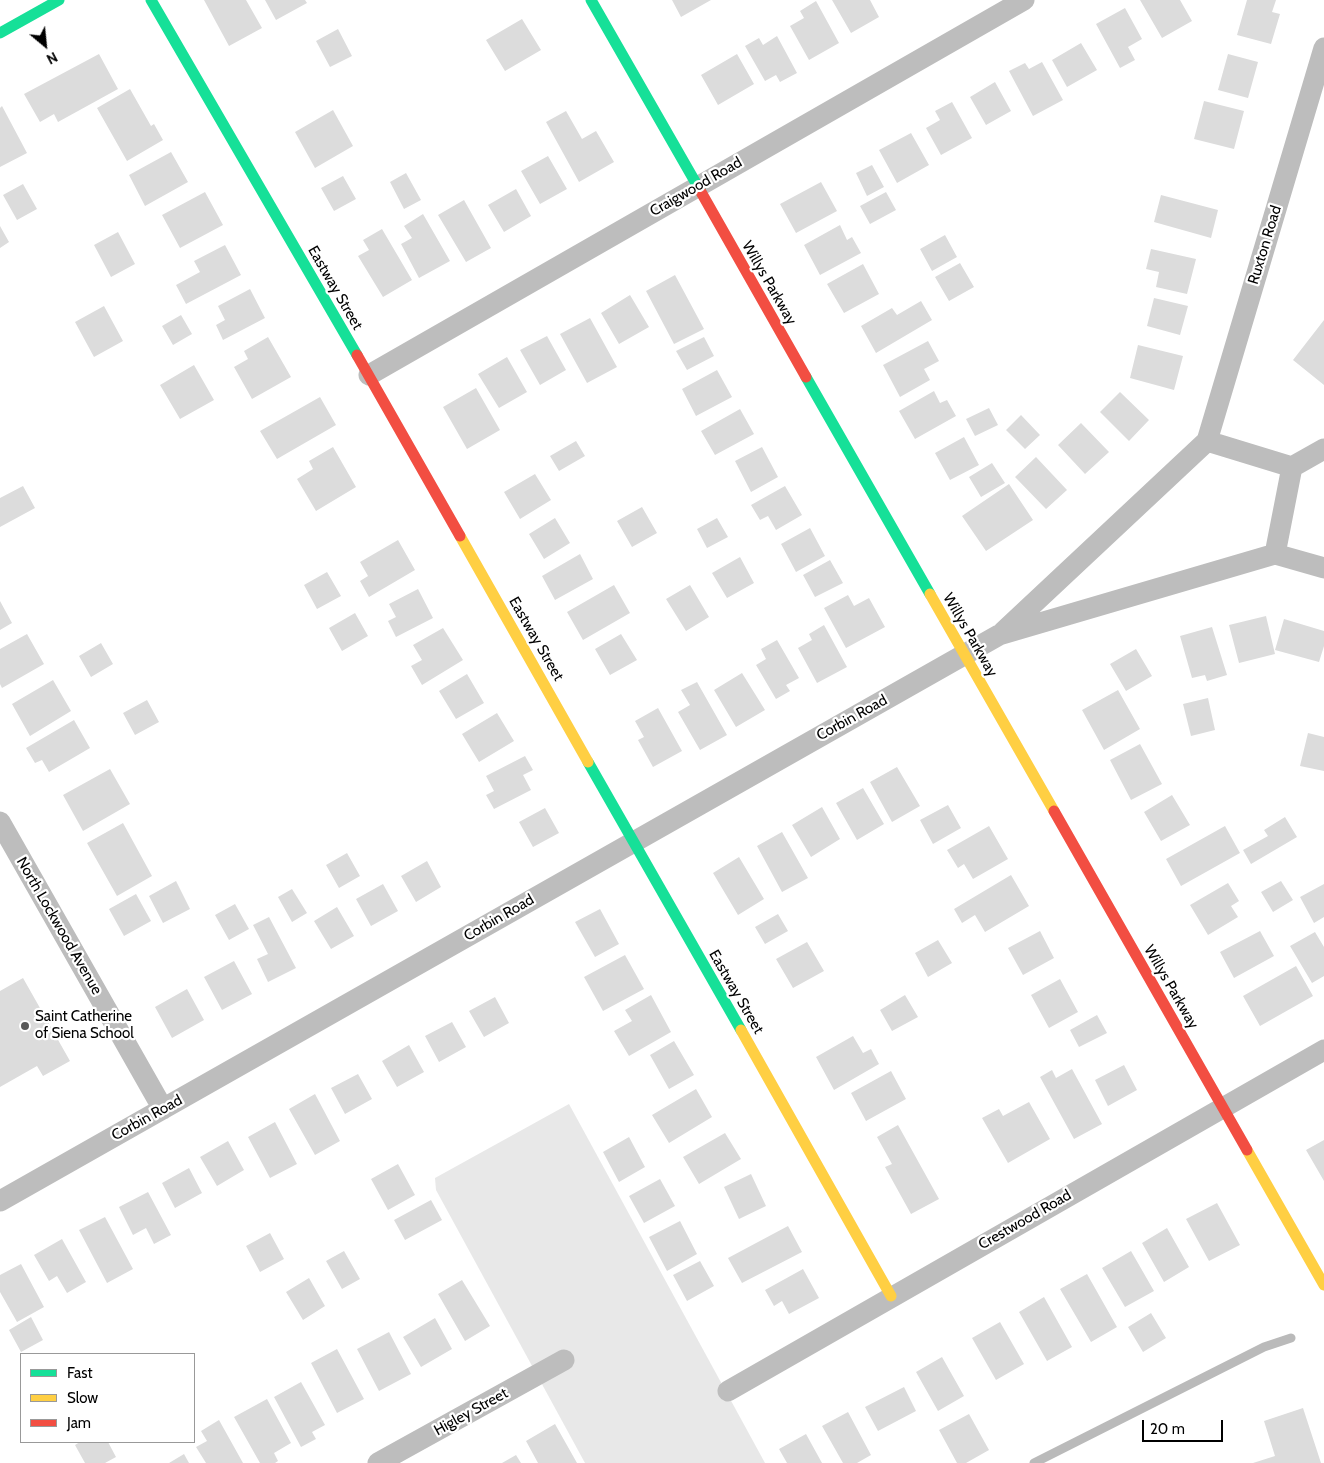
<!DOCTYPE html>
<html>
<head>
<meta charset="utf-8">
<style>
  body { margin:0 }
  #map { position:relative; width:1324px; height:1463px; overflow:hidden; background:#fff; font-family:Cabin,sans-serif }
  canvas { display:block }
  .legend { position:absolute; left:20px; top:1353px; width:175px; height:90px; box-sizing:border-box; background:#fff; border:1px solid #999; margin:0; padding:6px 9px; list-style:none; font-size:15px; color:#000 }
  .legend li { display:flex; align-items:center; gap:10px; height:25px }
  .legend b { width:25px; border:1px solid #999 }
  .north { position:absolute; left:20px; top:20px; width:50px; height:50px; -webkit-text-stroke:4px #fff; paint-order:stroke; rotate:152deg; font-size:14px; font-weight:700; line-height:20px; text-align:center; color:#000 }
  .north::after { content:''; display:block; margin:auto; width:18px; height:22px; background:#000; clip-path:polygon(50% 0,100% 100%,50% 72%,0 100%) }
  .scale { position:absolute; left:1142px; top:1420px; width:81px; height:22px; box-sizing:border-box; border:2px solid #000; border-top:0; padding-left:6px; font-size:15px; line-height:18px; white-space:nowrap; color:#000; -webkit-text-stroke:4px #fff; paint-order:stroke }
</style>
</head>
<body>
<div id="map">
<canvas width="1324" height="1463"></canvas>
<ul class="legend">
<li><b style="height:6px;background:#16e098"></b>Fast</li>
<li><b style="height:6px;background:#ffcf43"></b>Slow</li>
<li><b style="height:6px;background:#f24e42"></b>Jam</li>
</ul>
<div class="north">N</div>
<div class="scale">20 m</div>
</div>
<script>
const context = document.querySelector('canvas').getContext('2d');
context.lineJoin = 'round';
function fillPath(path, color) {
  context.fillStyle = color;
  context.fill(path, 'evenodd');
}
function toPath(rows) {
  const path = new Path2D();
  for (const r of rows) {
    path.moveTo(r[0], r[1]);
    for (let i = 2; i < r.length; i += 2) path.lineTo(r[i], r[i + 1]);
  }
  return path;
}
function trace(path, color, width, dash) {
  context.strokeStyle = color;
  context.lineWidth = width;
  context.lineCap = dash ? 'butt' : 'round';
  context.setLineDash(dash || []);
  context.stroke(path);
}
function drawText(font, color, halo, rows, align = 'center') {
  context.font = font + ' Cabin,sans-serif';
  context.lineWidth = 4.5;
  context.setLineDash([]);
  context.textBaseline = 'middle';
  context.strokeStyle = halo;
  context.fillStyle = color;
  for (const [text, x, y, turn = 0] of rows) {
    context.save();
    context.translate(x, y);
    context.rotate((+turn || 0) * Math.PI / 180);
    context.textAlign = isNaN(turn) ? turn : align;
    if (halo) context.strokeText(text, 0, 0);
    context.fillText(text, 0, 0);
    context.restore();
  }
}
fillPath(toPath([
  [569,1104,765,1463,585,1463,436,1190,435,1178]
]), '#e8e8e8');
trace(toPath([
  [1034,1463,1264,1347,1291,1338]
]), '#bababa', 9);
fillPath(toPath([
  [204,0,246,0,262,28,229,46],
  [265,0,305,0,307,3,276,20],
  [672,0,711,0,681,17],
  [832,0,870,0,879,17,851,33],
  [1140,0,1180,0,1192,21,1162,38],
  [1247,0,1276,0,1272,12,1280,14,1271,44,1237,35],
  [816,1,839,43,809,60,790,26,804,18,800,11],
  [1125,8,1142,39,1128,47,1135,60,1120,68,1096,24],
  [522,19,541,50,505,71,486,40],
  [338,29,352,56,330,67,316,41],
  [777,36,797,73,780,82,776,75,765,81,745,46,759,38,763,45],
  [1081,43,1097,70,1067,87,1052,60],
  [99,54,118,89,58,122,54,114,40,122,24,94],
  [737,54,754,84,718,105,701,75],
  [1228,54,1258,62,1248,98,1218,90],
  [1042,62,1063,100,1033,116,1009,71,1025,63,1029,69],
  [995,82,1011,111,986,125,970,97],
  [130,89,151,126,154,124,163,140,127,161,97,108],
  [1204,101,1244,111,1234,149,1194,139],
  [952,102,972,138,941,155,926,128,940,120,935,111],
  [2,106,27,153,0,167,0,108],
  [333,110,353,146,315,168,295,132],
  [566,111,582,139,596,131,614,162,579,182,546,122],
  [911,133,929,165,897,183,879,150],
  [171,152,188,182,145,206,129,175],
  [548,156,567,189,540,204,521,171],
  [872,165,884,187,867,196,856,173],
  [406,173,421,200,404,209,390,182],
  [343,176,356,199,334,211,321,188],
  [821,182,837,211,796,233,780,204],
  [23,184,37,209,17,220,3,195],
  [516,189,531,216,504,232,488,205],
  [205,192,223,225,180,248,162,215],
  [886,192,896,210,870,224,860,206],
  [1161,195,1218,210,1211,238,1154,222],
  [464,200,491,248,466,262,438,215],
  [423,214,450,261,419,278,401,244,412,238,404,226],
  [840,225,847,240,852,237,861,253,820,275,804,245],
  [0,226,9,242,0,248],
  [382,229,412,280,383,297,358,256,369,250,363,240],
  [118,232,135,264,111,277,94,245],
  [945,235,957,257,932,271,920,249],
  [225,245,241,275,186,304,176,285,200,272,194,261],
  [1151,249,1196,259,1187,294,1156,287,1159,272,1146,269],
  [960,263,974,287,949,301,935,277],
  [863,264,879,294,844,313,827,284],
  [675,275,704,329,674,344,646,291],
  [250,289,265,318,223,340,216,325,225,320,218,306],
  [630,295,649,327,619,344,601,313],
  [1154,298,1188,306,1180,335,1147,326],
  [921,301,932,320,876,353,861,326,892,308,897,315],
  [104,306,123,341,94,357,75,322],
  [181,315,192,334,173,345,162,326],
  [590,318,617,367,587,383,560,334],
  [1324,320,1324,385,1293,360],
  [547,336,566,370,540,385,520,350],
  [268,337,291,377,252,399,234,367,248,359,244,351],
  [704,337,714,356,687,370,676,351],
  [928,341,939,361,924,369,930,380,900,397,883,365],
  [1138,345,1183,356,1174,390,1130,378],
  [507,357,527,392,499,408,478,374],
  [194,365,214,400,180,419,160,385],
  [717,370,732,397,696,416,682,389],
  [476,388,500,430,467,449,443,407],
  [934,391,940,403,947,400,956,416,915,439,899,411],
  [1120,392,1149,420,1129,441,1100,412],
  [320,397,336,425,277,459,260,431],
  [989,408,998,425,975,436,966,419],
  [740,409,754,434,715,455,701,431],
  [1021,415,1040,435,1025,449,1006,430],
  [1081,423,1109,452,1085,474,1058,445],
  [964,437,979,465,950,480,935,453],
  [576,441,585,456,559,471,550,456],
  [333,447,356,487,316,511,297,479,313,469,309,461],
  [762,447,778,477,751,492,735,461],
  [1036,457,1067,490,1046,509,1015,477],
  [992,463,1005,483,981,497,969,477],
  [535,474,551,500,520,519,504,492],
  [1009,484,1033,520,986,551,962,516],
  [23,486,35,508,0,527,0,498],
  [785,486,802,515,776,530,768,516,760,520,751,505],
  [642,507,657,533,632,547,617,521],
  [555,518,570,543,544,559,529,534],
  [717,518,728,537,707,548,697,529],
  [810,528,825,556,796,572,781,544],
  [398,540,415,570,369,597,360,581,368,576,360,562],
  [580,554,593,579,555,600,542,576],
  [740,557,754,583,727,598,712,573],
  [830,560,843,583,815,597,803,575],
  [327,572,341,596,317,609,304,585],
  [614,585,630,613,583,640,567,612],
  [690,585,709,617,686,631,666,599],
  [418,589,433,618,396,637,388,621,396,617,389,604],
  [848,595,854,606,869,598,885,627,846,648,824,608],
  [0,601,12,623,0,630],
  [355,613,368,636,342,651,329,628],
  [1266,616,1275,654,1239,663,1229,625],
  [1284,619,1324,631,1324,646,1319,662,1275,650],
  [824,625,847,667,817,683,798,648,812,640,809,634],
  [1212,627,1227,675,1207,681,1205,675,1192,678,1180,636],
  [443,628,463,660,422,685,411,666,422,660,413,645],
  [27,634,44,664,2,688,0,684,0,649],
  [621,634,637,660,610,675,595,649],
  [777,640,799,678,786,685,790,691,776,699,756,665,766,659,761,649],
  [101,643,113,664,91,677,79,656],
  [1136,649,1152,676,1126,691,1110,664],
  [742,673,765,710,736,727,714,690],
  [467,674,484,703,456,719,439,691],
  [53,680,71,711,30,736,12,704],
  [697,682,727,735,700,750,678,712,690,705,681,690],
  [1118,690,1140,729,1104,750,1082,710],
  [1208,698,1215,730,1191,736,1183,704],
  [147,700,159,722,135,735,123,713],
  [658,708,682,751,653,767,638,740,644,737,635,721],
  [497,713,514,741,479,762,462,734],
  [74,720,90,748,49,772,42,760,35,763,26,748],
  [1308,733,1324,737,1324,771,1300,766],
  [1140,744,1162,784,1131,800,1110,760],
  [525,756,533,770,523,775,531,790,494,809,486,795,494,791,486,776],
  [897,767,920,806,892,822,870,782],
  [110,769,130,804,83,831,63,795],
  [863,788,884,824,857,840,836,803],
  [1172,795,1190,825,1161,841,1144,812],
  [948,805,961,828,933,844,920,820],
  [822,807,840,839,811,857,792,825],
  [545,808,559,833,533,847,519,822],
  [1285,817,1297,837,1251,864,1243,850,1268,836,1264,830],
  [123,823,152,876,117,896,87,843],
  [989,826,1008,859,973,879,964,864,958,868,947,850],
  [1225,826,1240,853,1181,886,1166,859],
  [782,832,808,878,782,892,757,846],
  [347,853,360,876,339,888,326,865],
  [739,857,764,899,738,915,713,873],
  [427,861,441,887,416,902,401,876],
  [1011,875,1029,906,985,932,975,915,962,923,954,909],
  [176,881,190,909,163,923,149,896],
  [1281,881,1293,900,1273,912,1261,892],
  [1228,883,1239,901,1231,906,1238,917,1208,935,1190,905],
  [383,884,398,911,371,926,356,899],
  [1324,884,1324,917,1314,923,1300,897],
  [292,889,307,913,292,922,278,897],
  [136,894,151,921,124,936,109,909],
  [235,904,249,929,229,940,215,915],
  [337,907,354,936,331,949,314,921],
  [600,909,619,944,595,957,575,922],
  [778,914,788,931,765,944,755,927],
  [269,917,296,968,268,982,257,959,268,954,253,925],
  [1040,931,1054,958,1023,975,1008,948],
  [1260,931,1274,956,1234,978,1220,952],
  [1315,932,1324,947,1324,976,1312,983,1290,946],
  [938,940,952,963,928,977,915,953],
  [807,942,824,971,793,988,776,959],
  [625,955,644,989,603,1011,584,977],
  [234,961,252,994,222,1010,204,977],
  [1296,966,1313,996,1260,1026,1243,996],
  [23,978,70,1061,43,1076,37,1066,0,1087,0,991],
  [1060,979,1078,1012,1049,1028,1031,995],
  [187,989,204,1020,172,1038,155,1007],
  [651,995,671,1032,629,1056,614,1031,632,1021,625,1010],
  [905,995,918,1017,892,1031,880,1010],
  [495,997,509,1023,484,1037,469,1011],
  [1097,1015,1107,1033,1079,1047,1070,1030],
  [452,1022,466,1047,439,1062,425,1036],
  [853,1036,863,1053,871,1049,879,1064,834,1090,816,1057],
  [674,1041,694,1075,669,1089,650,1055],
  [409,1045,424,1072,397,1087,382,1061],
  [1124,1065,1137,1090,1108,1106,1095,1080],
  [1072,1069,1102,1124,1074,1139,1040,1077,1052,1070,1056,1078],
  [891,1071,906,1099,866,1121,851,1093],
  [358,1074,372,1099,345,1114,331,1088],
  [696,1089,712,1117,669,1143,652,1115],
  [315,1094,340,1141,315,1155,289,1109],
  [1029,1102,1050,1139,1008,1163,982,1118,999,1109,1003,1116],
  [275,1122,297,1164,270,1178,248,1137],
  [898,1125,939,1199,911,1214,885,1167,892,1164,877,1137],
  [725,1133,741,1159,699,1184,683,1157],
  [629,1137,645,1167,619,1182,603,1152],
  [1324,1140,1324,1181,1306,1150],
  [228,1141,244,1170,217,1186,200,1157],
  [398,1164,415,1195,388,1210,371,1179],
  [189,1168,202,1193,175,1208,162,1183],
  [751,1174,766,1206,739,1219,724,1187],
  [660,1179,675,1206,644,1223,629,1196],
  [148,1192,171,1235,154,1244,146,1228,133,1235,119,1207],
  [431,1200,442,1220,405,1240,394,1220],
  [1217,1203,1240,1245,1209,1261,1186,1219],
  [105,1217,133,1269,107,1283,79,1230],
  [680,1221,697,1254,667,1271,649,1237],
  [788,1226,802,1252,742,1283,728,1258],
  [1167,1228,1189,1267,1164,1282,1142,1243],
  [270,1233,284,1259,260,1272,246,1246],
  [62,1239,86,1282,67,1293,57,1276,49,1281,34,1255],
  [344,1251,360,1279,342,1289,326,1261],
  [1131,1251,1154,1291,1125,1307,1102,1268],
  [700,1261,714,1286,687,1301,673,1275],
  [21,1264,44,1307,17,1322,0,1292,0,1275],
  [803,1269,819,1298,789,1314,782,1301,774,1306,765,1290],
  [1087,1274,1117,1327,1091,1342,1060,1289],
  [309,1278,325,1306,303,1320,286,1292],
  [462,1280,490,1326,465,1341,438,1294],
  [1044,1297,1072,1347,1047,1361,1019,1312],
  [1151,1313,1166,1338,1143,1352,1128,1327],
  [31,1317,43,1340,21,1352,9,1330],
  [435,1318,452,1349,421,1367,403,1337],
  [1000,1322,1024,1364,996,1380,972,1338],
  [389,1332,411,1374,379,1391,357,1349],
  [337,1349,364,1399,337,1413,311,1363],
  [942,1357,964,1396,938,1411,916,1372],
  [301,1382,325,1425,312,1432,316,1439,301,1447,274,1397],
  [904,1387,916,1411,878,1431,865,1407],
  [267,1399,291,1443,274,1453,278,1461,275,1463,260,1463,234,1417],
  [1303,1408,1321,1463,1253,1463,1275,1456,1264,1421],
  [848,1412,871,1455,857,1463,843,1463,822,1426],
  [969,1414,989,1450,966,1463,957,1463,939,1430],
  [219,1420,243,1463,206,1463,196,1447,207,1441,201,1431],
  [555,1424,577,1463,538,1463,526,1441],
  [806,1434,822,1463,787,1463,779,1449],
  [80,1442,108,1442,116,1457,105,1463,85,1463,75,1445],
  [184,1454,189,1463,169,1463],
  [516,1455,521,1463,502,1463]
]), '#dcdcdc');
trace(toPath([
  [369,375,1024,0],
  [1207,441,1324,48],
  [1275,554,1292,467],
  [1275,554,1324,568],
  [1003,632,1207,441,1292,467,1324,449],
  [0,822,163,1109],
  [0,1201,999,635,1275,554],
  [728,1391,1324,1050],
  [378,1463,564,1360]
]), '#bdbdbd', 21);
trace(toPath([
  [151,0,357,355],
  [591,0,701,192],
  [0,33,59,0],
  [806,377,930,594],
  [588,762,741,1030]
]), '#16e098', 11);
trace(toPath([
  [460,536,588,762],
  [930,594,1054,811],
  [741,1030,891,1296],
  [1247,1150,1324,1285]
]), '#ffcf43', 11);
trace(toPath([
  [701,192,806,377],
  [357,355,460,536],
  [1054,811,1247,1150]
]), '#f24e42', 11);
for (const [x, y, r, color] of [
  [25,1026,5,"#595959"]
]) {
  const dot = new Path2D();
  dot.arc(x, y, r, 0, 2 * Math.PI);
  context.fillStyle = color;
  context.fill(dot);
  trace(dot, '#fff', 2);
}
drawText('15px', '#000', '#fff', [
  ["Craigwood Road",696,187,-30],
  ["Ruxton Road",1265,245,-73],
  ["Willys Parkway",769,283,60],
  ["Eastway Street",335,288,60],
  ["Willys Parkway",970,635,60],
  ["Eastway Street",536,639,60],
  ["Corbin Road",852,718,-29],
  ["Corbin Road",499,918,-30],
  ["North Lockwood Avenue",59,926,60],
  ["Willys Parkway",1171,987,60],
  ["Eastway Street",736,992,60],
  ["Corbin Road",147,1118,-29],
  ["Crestwood Road",1025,1220,-30],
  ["Higley Street",471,1412,-29]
]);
drawText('15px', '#000', '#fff', [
  ["Saint Catherine",35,1017],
  ["of Siena School",35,1034]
], 'left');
</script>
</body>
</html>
